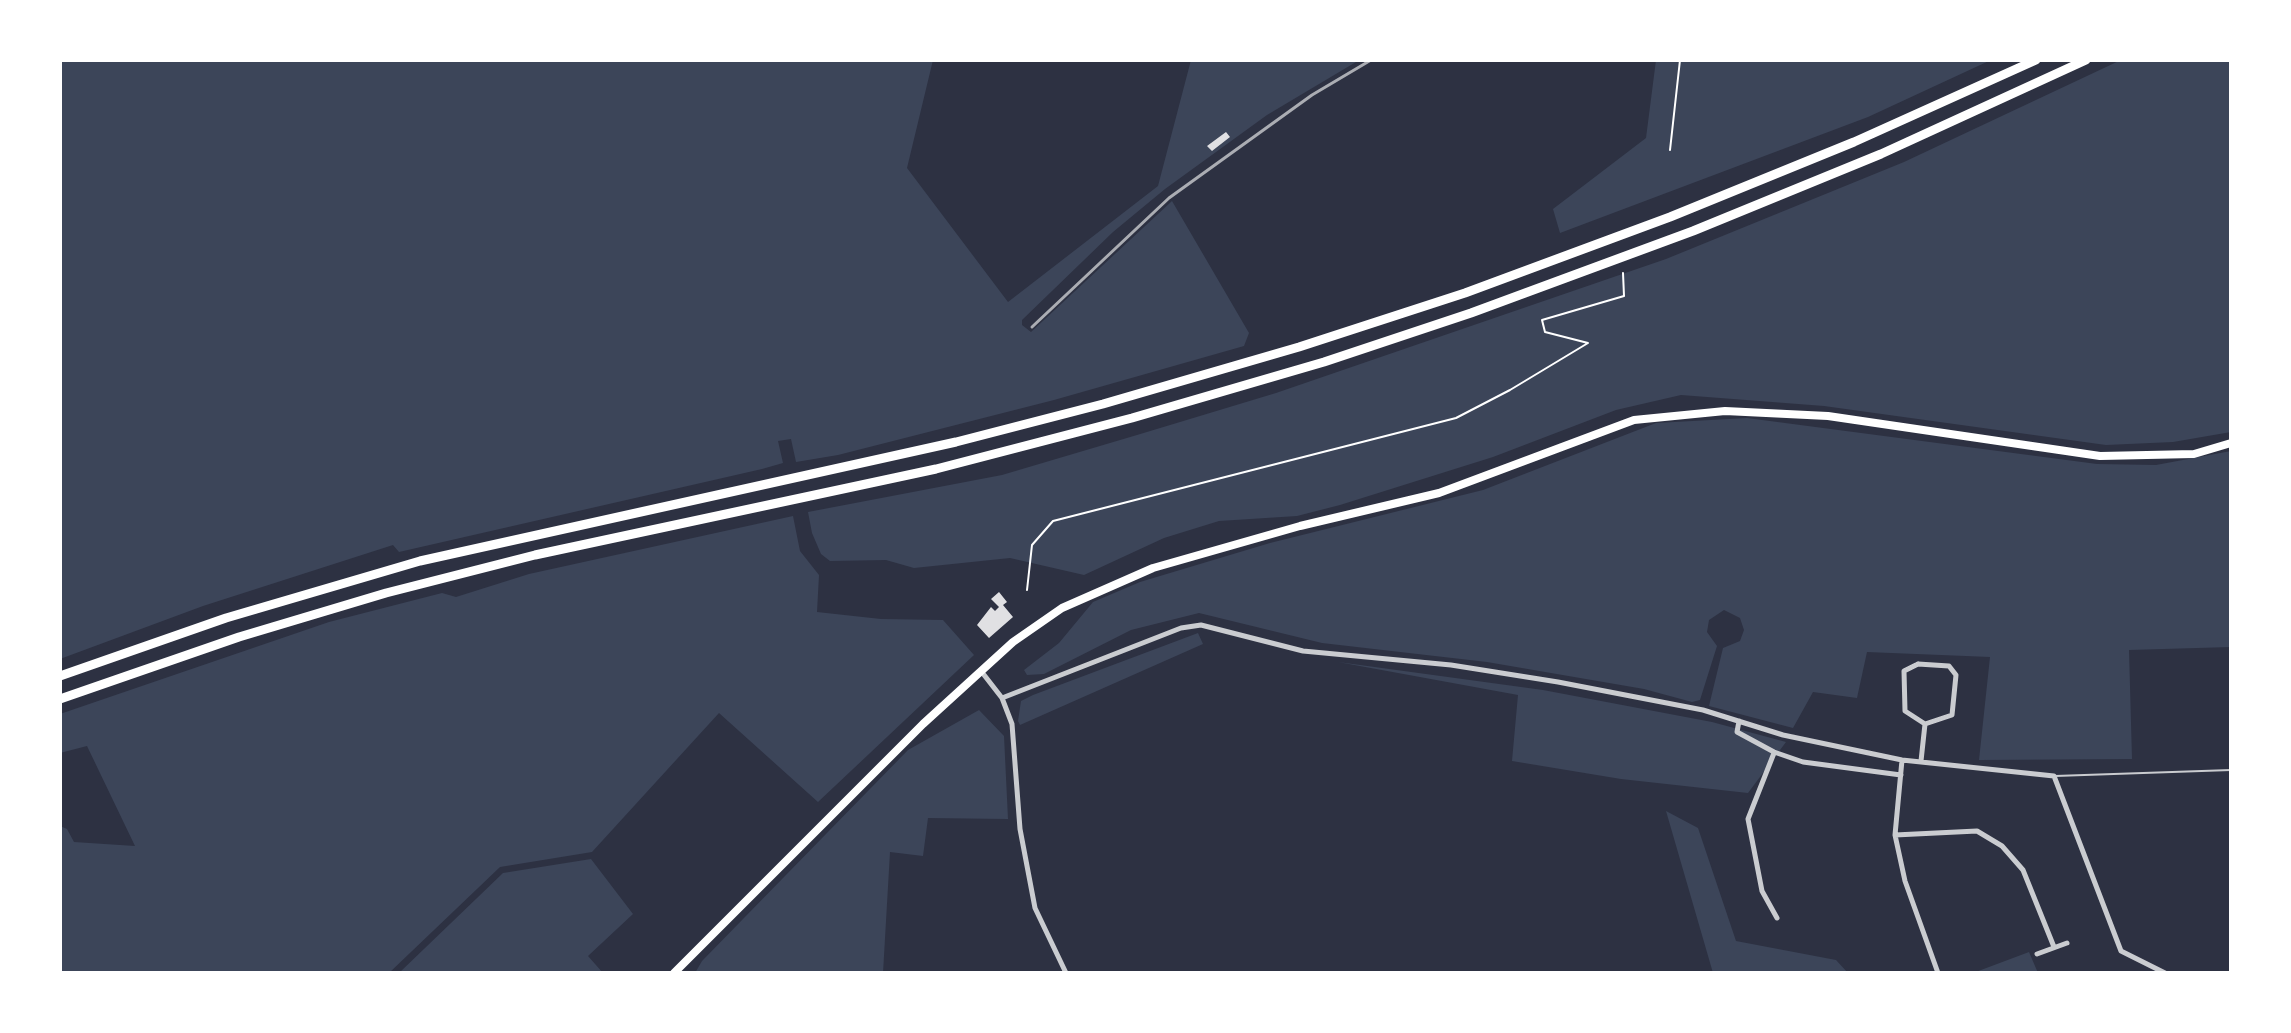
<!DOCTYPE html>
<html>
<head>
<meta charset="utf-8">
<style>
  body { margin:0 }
  #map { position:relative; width:2291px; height:1033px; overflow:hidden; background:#2d3142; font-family:Ubuntu,sans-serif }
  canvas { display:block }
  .frame { position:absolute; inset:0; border:62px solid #fff; pointer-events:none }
</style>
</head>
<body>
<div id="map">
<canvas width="2291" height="1033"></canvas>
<div class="frame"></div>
</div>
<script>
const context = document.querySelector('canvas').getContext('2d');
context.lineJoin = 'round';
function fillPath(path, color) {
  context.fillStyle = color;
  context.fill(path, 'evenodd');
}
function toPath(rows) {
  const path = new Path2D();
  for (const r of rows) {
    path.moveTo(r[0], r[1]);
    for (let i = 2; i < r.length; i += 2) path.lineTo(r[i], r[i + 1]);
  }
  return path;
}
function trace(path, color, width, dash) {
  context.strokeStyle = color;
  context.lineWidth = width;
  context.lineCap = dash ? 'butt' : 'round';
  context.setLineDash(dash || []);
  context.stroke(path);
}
fillPath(toPath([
  [60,60,933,60,907,168,1008,302,1158,186,1191,60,1356,62,1267,115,1165,189,1113,232,1022,320,1022,325,1031,332,1172,201,1249,333,1244,346,1054,400,838,455,796,462,791,439,778,441,783,463,762,469,399,552,393,545,203,606,60,659],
  [1656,60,1991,60,1868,117,1560,233,1553,209,1646,138],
  [2121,60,2231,60,2231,432,2173,442,2106,445,1824,406,1681,395,1616,410,1493,457,1340,505,1297,516,1219,521,1164,538,1084,575,1010,558,914,568,886,560,830,561,821,554,812,533,808,512,1002,475,1137,435,1276,393,1666,259,1904,162],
  [1747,418,2097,464,2156,465,2231,451,2231,647,2129,650,2132,759,1979,760,1990,657,1867,652,1857,698,1813,692,1793,728,1709,706,1723,648,1740,641,1744,630,1740,618,1724,610,1709,620,1707,632,1717,646,1700,700,1692,702,1644,689,1487,662,1322,643,1199,613,1131,630,1044,674,1027,675,1024,670,1059,643,1093,602,1140,582,1270,543,1483,490,1656,423],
  [793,516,800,551,819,575,817,612,881,619,943,620,974,655,818,802,719,713,592,852,500,867,389,973,60,973,60,826,67,829,74,842,135,846,87,746,60,753,60,714,329,622,442,593,456,597,529,574],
  [1198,633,1203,644,1020,725,1018,721,1021,701,1033,695],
  [1338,662,1543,690,1712,722,1786,742,1748,793,1621,779,1512,761,1518,695],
  [979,710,1004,736,1008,819,928,818,923,856,890,852,883,973,695,973,702,961,908,750],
  [1666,811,1698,828,1736,941,1836,960,1848,973,1713,973],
  [591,859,633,914,588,956,603,973,399,973,503,873],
  [2029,952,2038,973,1973,973]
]), '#3c4559');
fillPath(toPath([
  [1226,132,1230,137,1212,151,1207,146],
  [999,592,1007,602,1003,605,1013,617,989,638,977,625,991,607,995,611,999,607,991,599]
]), '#e0e0e3');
trace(toPath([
  [1670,150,1680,60],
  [1027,590,1032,545,1053,521,1456,418,1510,390,1588,343,1545,332,1542,320,1624,296,1623,273]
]), '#fff', 2);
trace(toPath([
  [2055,776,2231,770]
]), '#caccd0', 2);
trace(toPath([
  [1918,664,1949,666,1956,675,1952,715,1925,724,1905,711,1904,671,1918,664],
  [981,671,1002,698,1012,724,1020,829,1035,908,1066,973],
  [1002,698,1181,628,1201,625,1303,651,1451,665,1558,682,1703,710,1783,735,1902,760,2054,776,2121,951,2165,973],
  [1739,721,1737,732,1774,752,1803,762,1901,775],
  [1774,753,1748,819,1762,891,1777,918],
  [1902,760,1895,835,1905,881,1938,973],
  [1921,761,1925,724],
  [1895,835,1977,831,2002,846,2023,870,2054,947],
  [2037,954,2067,943]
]), '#caccd0', 5);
trace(toPath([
  [674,973,923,724,1013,642,1062,608,1153,568,1300,526,1439,493,1634,420,1725,411,1828,416,2100,456,2194,454,2231,443]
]), '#fff', 8);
trace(toPath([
  [60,676,226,618,420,561,956,442,1103,404,1299,347,1465,293,1670,217,1854,142,2036,60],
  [60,699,239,637,386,593,535,555,936,469,1132,418,1324,362,1471,313,1693,231,1881,154,2086,60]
]), '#fff', 9);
trace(toPath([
  [1032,327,1169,198,1312,95,1371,60]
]), '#abadb3', 3);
</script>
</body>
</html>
